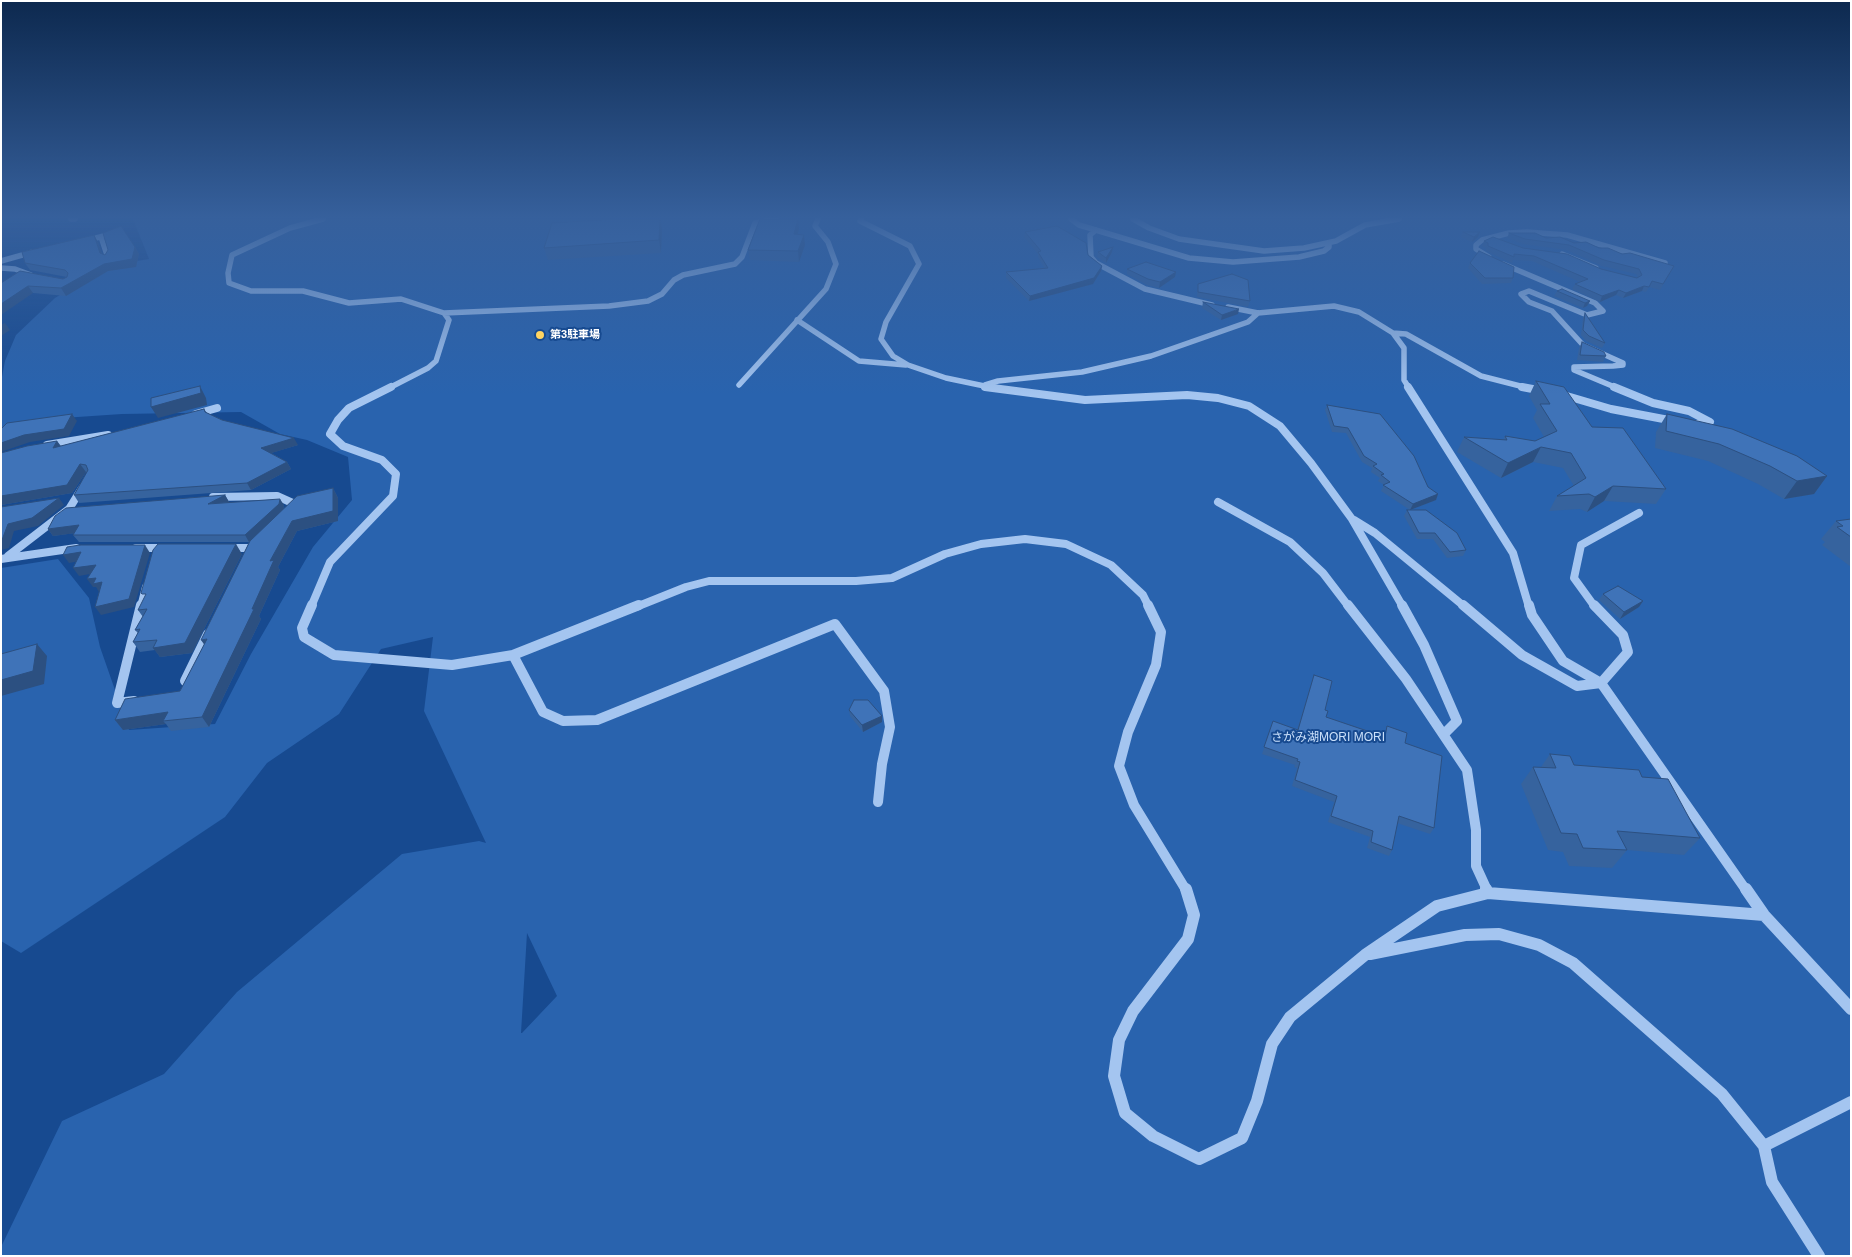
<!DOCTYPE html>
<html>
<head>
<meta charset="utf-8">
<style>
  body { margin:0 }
  #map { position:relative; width:1852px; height:1257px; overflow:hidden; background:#174a90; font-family:Helvetica,sans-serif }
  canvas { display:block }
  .frame { position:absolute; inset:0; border:2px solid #fff; pointer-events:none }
</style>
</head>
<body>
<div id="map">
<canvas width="1852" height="1257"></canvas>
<div class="frame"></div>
</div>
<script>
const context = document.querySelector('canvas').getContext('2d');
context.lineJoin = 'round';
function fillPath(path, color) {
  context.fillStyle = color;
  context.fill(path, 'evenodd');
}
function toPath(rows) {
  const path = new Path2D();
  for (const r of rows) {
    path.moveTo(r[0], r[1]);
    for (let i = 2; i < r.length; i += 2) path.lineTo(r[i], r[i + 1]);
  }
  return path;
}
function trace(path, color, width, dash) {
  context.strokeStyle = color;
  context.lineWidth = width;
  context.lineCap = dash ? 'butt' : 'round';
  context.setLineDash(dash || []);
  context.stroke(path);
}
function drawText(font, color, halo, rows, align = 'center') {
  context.font = font + ' Helvetica,"Noto Sans JP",sans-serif';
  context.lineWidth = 4;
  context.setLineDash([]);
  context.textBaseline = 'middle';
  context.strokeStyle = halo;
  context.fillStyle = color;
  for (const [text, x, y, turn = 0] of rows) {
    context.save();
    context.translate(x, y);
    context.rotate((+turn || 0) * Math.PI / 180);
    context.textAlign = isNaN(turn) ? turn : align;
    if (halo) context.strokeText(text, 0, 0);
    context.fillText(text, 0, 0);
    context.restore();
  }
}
fillPath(toPath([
  [133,219,1851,219,1851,1256,1,1256,1,1247,62,1121,164,1074,237,992,402,854,479,841,486,843,424,711,433,637,381,649,339,714,267,763,225,817,21,953,1,941,1,568,58,559,89,598,100,647,129,730,215,724,251,654,313,547,352,500,348,457,307,440,280,434,241,412,122,414,33,420,1,435,1,382,5,361,16,335,55,298,107,266,149,259],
  [527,933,557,996,522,1033,521,1033]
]), '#2963ae');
trace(toPath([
  [71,219,75,219],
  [323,219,290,228,232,255,228,273,229,283,251,291,303,291,349,303,401,299,444,313,449,320,436,361,428,368,389,388],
  [861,219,860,221,910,246,919,264,886,322,881,339,893,356,908,365,946,378,994,388],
  [1071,219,1079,225,1189,258,1233,262,1299,257,1324,251,1329,247,1329,243],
  [1133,219,1149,228,1179,239,1264,251,1304,248,1336,241,1365,225,1399,219],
  [1096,230,1090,235,1091,257,1096,263,1145,289,1212,305],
  [101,237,108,258],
  [85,241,111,234],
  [1562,254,1596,268],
  [1489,257,1476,249,1476,245,1482,240,1509,233,1527,232,1567,235,1665,263],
  [1,261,33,252],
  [1503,264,1595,303,1603,311,1587,315,1529,291,1521,294,1529,302,1552,311,1583,345,1623,363,1623,365,1613,366,1574,367,1574,370,1617,388],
  [1,268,15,269,31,275],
  [1228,307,1258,313,1334,306,1359,312,1393,333,1404,348,1404,380,1409,388],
  [444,313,609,306,648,301,662,294,674,280,683,275,735,264,742,257,755,223,777,219],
  [797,320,859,361,906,365],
  [1393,333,1406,334,1481,376,1528,388],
  [739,385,826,289,836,264,828,242,815,226,818,219],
  [985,385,998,381,1082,372,1151,356,1248,322,1258,313]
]), '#a4c5f0', 5.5);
trace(toPath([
  [985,387,1085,400,1187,395,1218,398,1249,406,1280,426,1311,463,1352,519,1403,607],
  [1408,387,1513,553,1529,607],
  [1522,387,1543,391],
  [1614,387,1653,403,1689,411,1710,422,1697,424],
  [1560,394,1611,409,1674,421],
  [196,414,217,408],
  [47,445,108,435],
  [213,497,277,496,297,505,294,508],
  [1218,502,1290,542,1323,573,1349,607],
  [1354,520,1375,533,1465,607],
  [136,548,166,548],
  [229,548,251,548],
  [8,556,69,509,82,488],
  [1,559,76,548],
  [141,607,146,587],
  [311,607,330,562,393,496,396,474,382,460,343,446,330,434,338,420,349,408,391,387],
  [636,607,686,587,709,581,856,581,892,578,945,554,981,544,1025,539,1066,544,1111,565,1143,595,1149,607],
  [1595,607,1574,578,1581,545,1639,513]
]), '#a4c5f0', 8);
trace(toPath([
  [312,605,302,628,304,637,334,655,452,665,513,655,639,605],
  [1148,605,1161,632,1156,665,1128,732,1119,766,1134,805,1186,890],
  [1348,605,1406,679,1467,770,1476,830,1476,866,1487,890],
  [1402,605,1424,645,1457,721,1444,734],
  [1463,605,1522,655,1577,686,1601,683,1628,652,1623,635,1594,605],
  [1529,605,1532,615,1563,661,1601,683,1746,890],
  [513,655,543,712,563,721,597,720,835,624,884,691,890,727,882,764,878,802],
  [185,681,208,634],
  [134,701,117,703,141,605]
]), '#a4c5f0', 10);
trace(toPath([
  [1186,889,1194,915,1188,939,1133,1011,1119,1040,1114,1076,1125,1113,1153,1136,1199,1159,1242,1138,1257,1101,1272,1044,1290,1017,1365,955,1437,906,1488,893,1764,915],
  [1486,889,1488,893],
  [1746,889,1764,915,1851,1009],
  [1370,954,1465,935,1499,934,1539,945,1573,963,1722,1094,1764,1146,1772,1182,1819,1256],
  [1764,1146,1851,1102]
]), '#a4c5f0', 12);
fillPath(toPath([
  [619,219,660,219,662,228,661,253,548,260,544,248],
  [798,219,799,229,798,234,805,245,799,262,750,260,748,250],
  [1025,232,1088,255,1102,266,1101,271,1093,284,1029,301,1006,278,1006,272,1045,269,1038,257,1038,254,1024,237],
  [1463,232,1478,237,1472,242,1461,237],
  [1509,233,1546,238,1599,248,1622,254,1671,271,1660,290,1649,287,1646,292,1642,291,1623,298,1616,295,1600,302,1572,289,1575,284,1580,282,1532,261,1513,260,1512,263,1486,251,1486,248,1482,246,1484,241,1523,248,1637,278,1638,278,1636,274,1602,266,1567,250,1523,244,1507,238],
  [98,242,102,254,105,255,135,247,139,254,136,267,108,271,66,296,33,293,1,283,63,279,67,277,30,270,25,263],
  [1098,252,1112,252,1106,263,1097,257],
  [1470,263,1513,278,1511,283,1482,284,1468,268],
  [1127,269,1176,272,1175,277,1159,288,1147,285,1127,274],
  [1198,284,1250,301,1248,307,1197,297],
  [1557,291,1590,301,1587,306,1583,308,1554,296],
  [1203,302,1238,314,1221,320,1202,308],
  [1585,313,1605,343,1602,348,1586,341,1581,335,1583,318],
  [1582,342,1606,356,1603,362,1577,360,1579,348],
  [1536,381,1592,427,1666,489,1656,504,1604,501,1587,512,1580,509,1549,511,1557,496,1574,486,1563,468,1533,462,1501,478,1457,452,1464,437,1503,440,1505,436,1535,441,1544,437,1533,418,1537,410,1529,396],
  [1327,405,1428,487,1438,494,1436,500,1410,510,1381,491,1384,485,1378,481,1380,478,1371,472,1372,468,1362,462,1346,433,1332,432,1325,410],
  [204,409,207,413,222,420,298,445,271,453,287,462,291,469,251,490,79,503,74,495,87,472,86,472,72,493,1,505,1,453,57,441,61,446],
  [1667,414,1827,476,1814,494,1784,499,1758,484,1708,461,1655,448,1656,432],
  [333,488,338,498,338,521,297,531,278,567,280,570,259,616,261,619,209,727,171,731,166,724,123,730,115,720,180,691,204,645,249,542,79,542,73,535,75,533,53,536,48,529,225,495,229,502,284,505,283,509],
  [1407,510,1466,550,1463,556,1447,558,1433,539,1417,539,1404,516],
  [1851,519,1851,567,1822,545,1825,542,1821,539,1836,521],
  [242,554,192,653,160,657,155,650,140,652,133,642,138,633,135,630,143,617,138,610],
  [1603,594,1643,601,1639,607,1620,619,1599,600],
  [1314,675,1325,710,1326,717,1384,736,1387,726,1405,743,1434,828,1430,834,1397,823,1392,850,1389,856,1367,848,1370,837,1328,822,1334,802,1292,786,1297,768,1294,767,1295,765,1262,754,1273,721,1297,730],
  [849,710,882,716,882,722,863,732,850,716],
  [1550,754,1574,765,1642,777,1700,838,1684,855,1627,850,1612,868,1569,866,1563,852,1548,850,1521,784,1533,767,1541,767]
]), '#36639e');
fillPath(toPath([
  [660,219,662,228,661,253,659,240],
  [798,219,799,229,794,245,794,234],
  [1480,232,1478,237,1472,242,1474,237],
  [94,235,98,242,104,260,100,253],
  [804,235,805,245,799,262,798,251],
  [135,247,139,254,136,267,108,271,66,296,61,288,104,264],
  [1113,247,1112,252,1106,263,1106,258],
  [1102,266,1101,271,1093,284,1029,301,1030,296],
  [1176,272,1175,277,1159,288,1160,282],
  [28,286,33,293,1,315,1,304],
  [1644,286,1642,291,1623,298,1626,293],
  [1619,290,1616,295,1600,302,1602,296],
  [1590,301,1587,306,1583,308,1585,303],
  [1239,309,1238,314,1221,320,1222,315],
  [5,323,10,330,1,336,1,325],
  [200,386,206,398,207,405,158,418,151,407],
  [72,414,77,421,69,436,30,442,1,452,1,443],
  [294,438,298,445,265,455,261,448],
  [57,441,62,449,53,448],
  [1541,447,1533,462,1501,478,1508,463],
  [287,462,291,469,251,490,247,483],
  [80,464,86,472,72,493,1,505,1,496],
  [1827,476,1814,494,1784,499,1797,481],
  [1613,486,1604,501,1587,512,1595,497],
  [333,488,338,498,338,521,297,531,278,567,280,570,259,616,261,619,209,727,202,717,252,609,270,561,292,521],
  [1438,494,1436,500,1410,510,1413,504],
  [225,495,229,502,208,504],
  [59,498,64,505,38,526,14,531,9,548,1,550,1,541,8,524],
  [280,499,284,505,283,510,249,542,245,535],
  [79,525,84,532,53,536,48,529],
  [236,544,242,554,192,653,160,657,153,648],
  [145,545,150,553,134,607,101,615,95,607],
  [81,552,86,560,69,563,63,555],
  [96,565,101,572,79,576,73,568],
  [96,578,102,582,99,592,96,587,93,587,87,579],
  [1643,601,1639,607,1620,619,1624,612],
  [207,639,208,650,201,640],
  [37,644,47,656,44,684,1,696,1,680],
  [168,712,163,721,166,724,123,730,115,720],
  [882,716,882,722,863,732,862,725]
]), '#2c5081');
const building = toPath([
  [619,219,660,219,659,240,544,248,552,223,619,219],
  [760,219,798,219,794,234,804,235,798,251,748,250,760,219],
  [121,226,135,247,132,259,104,264,61,288,28,286,1,304,1,283,20,271,63,279,67,277,68,273,65,270,25,263,22,252,94,235,100,253,105,255,108,250,103,233,121,226],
  [1057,226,1086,243,1088,255,1102,266,1094,278,1030,296,1006,272,1048,268,1038,252,1041,251,1025,232,1057,226],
  [1463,232,1480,232,1474,237,1463,232],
  [1509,233,1535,233,1546,238,1560,237,1574,243,1586,242,1599,248,1608,248,1622,254,1630,253,1674,266,1663,284,1652,281,1649,287,1644,286,1626,293,1619,290,1602,296,1575,284,1588,279,1534,256,1514,254,1514,257,1488,246,1488,243,1484,241,1493,237,1523,248,1567,254,1601,269,1637,278,1642,275,1639,269,1604,260,1569,245,1525,239,1509,233],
  [1113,247,1106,258,1098,252,1113,247],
  [1479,251,1514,267,1513,278,1485,278,1470,263,1479,251],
  [1146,262,1176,272,1160,282,1148,279,1127,269,1146,262],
  [1232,274,1248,280,1250,301,1198,292,1198,284,1232,274],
  [1562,289,1590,301,1585,303,1557,291,1562,289],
  [1203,302,1239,309,1222,315,1203,302],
  [1585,313,1605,343,1589,336,1583,330,1585,313],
  [1582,342,1604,352,1606,356,1580,355,1582,342],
  [1536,381,1564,387,1592,427,1623,428,1666,489,1613,486,1595,497,1589,494,1557,496,1586,478,1571,453,1541,447,1508,463,1464,437,1507,440,1505,436,1535,441,1557,431,1540,404,1550,404,1536,381],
  [200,386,201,393,151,407,151,398,200,386],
  [1327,405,1380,414,1414,456,1428,487,1438,494,1413,504,1383,485,1390,482,1381,475,1384,474,1373,466,1377,464,1364,456,1348,428,1334,426,1327,405],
  [204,409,205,412,222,420,294,438,261,448,287,462,247,483,74,495,88,470,86,465,80,464,67,485,1,496,1,453,27,446,57,441,53,448,204,409],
  [72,414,64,429,24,435,1,443,1,429,7,423,72,414],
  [1667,414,1732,429,1797,456,1827,476,1797,481,1770,466,1719,444,1666,431,1667,414],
  [333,488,333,511,292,521,270,561,274,560,252,609,254,609,202,717,163,721,168,712,115,720,125,699,180,691,207,639,201,640,250,541,297,496,333,488],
  [225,495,208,504,280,499,279,504,245,535,73,535,79,525,48,529,55,516,66,508,225,495],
  [59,498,32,518,8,524,2,540,1,541,1,507,59,498],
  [1407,510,1426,510,1457,533,1466,550,1450,552,1435,533,1419,533,1407,510],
  [1851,519,1851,537,1837,527,1843,526,1836,521,1851,519],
  [158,544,236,544,185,643,153,648,157,640,133,642,140,629,135,630,147,609,138,610,146,594,142,594,141,593,153,550,158,544],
  [80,545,145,545,129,599,95,607,102,582,93,584,96,578,87,579,96,565,73,568,81,552,63,555,67,547,80,545],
  [1618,586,1643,601,1624,612,1603,594,1618,586],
  [37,644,33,671,1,680,1,654,37,644],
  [1314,675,1332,681,1325,710,1328,711,1326,717,1385,737,1387,726,1407,733,1405,743,1442,756,1434,828,1399,816,1392,850,1371,842,1373,831,1331,816,1337,796,1295,780,1300,762,1297,761,1298,759,1264,747,1273,721,1298,730,1314,675],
  [854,700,868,700,882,716,862,725,849,710,854,700],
  [1550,754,1570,756,1574,765,1639,770,1642,777,1668,779,1700,838,1617,831,1627,850,1583,848,1577,834,1561,833,1533,767,1556,768,1550,754]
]);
fillPath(building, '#3f73b8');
trace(building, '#2c5081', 1);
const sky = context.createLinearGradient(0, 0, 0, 395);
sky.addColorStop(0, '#0d294f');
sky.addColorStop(0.55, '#36609c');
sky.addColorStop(1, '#36609c00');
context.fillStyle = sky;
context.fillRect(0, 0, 1852, 395);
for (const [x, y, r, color] of [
  [540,335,5,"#ffd462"]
]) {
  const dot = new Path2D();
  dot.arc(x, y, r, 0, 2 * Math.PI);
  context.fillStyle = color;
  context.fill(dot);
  trace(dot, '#174a90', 2);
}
drawText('bold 11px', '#fff', '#174a90', [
  ["第3駐車場",550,335]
], 'left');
drawText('12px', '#cae0fb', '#174a90', [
  ["さがみ湖MORI MORI",1328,738]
]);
</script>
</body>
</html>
